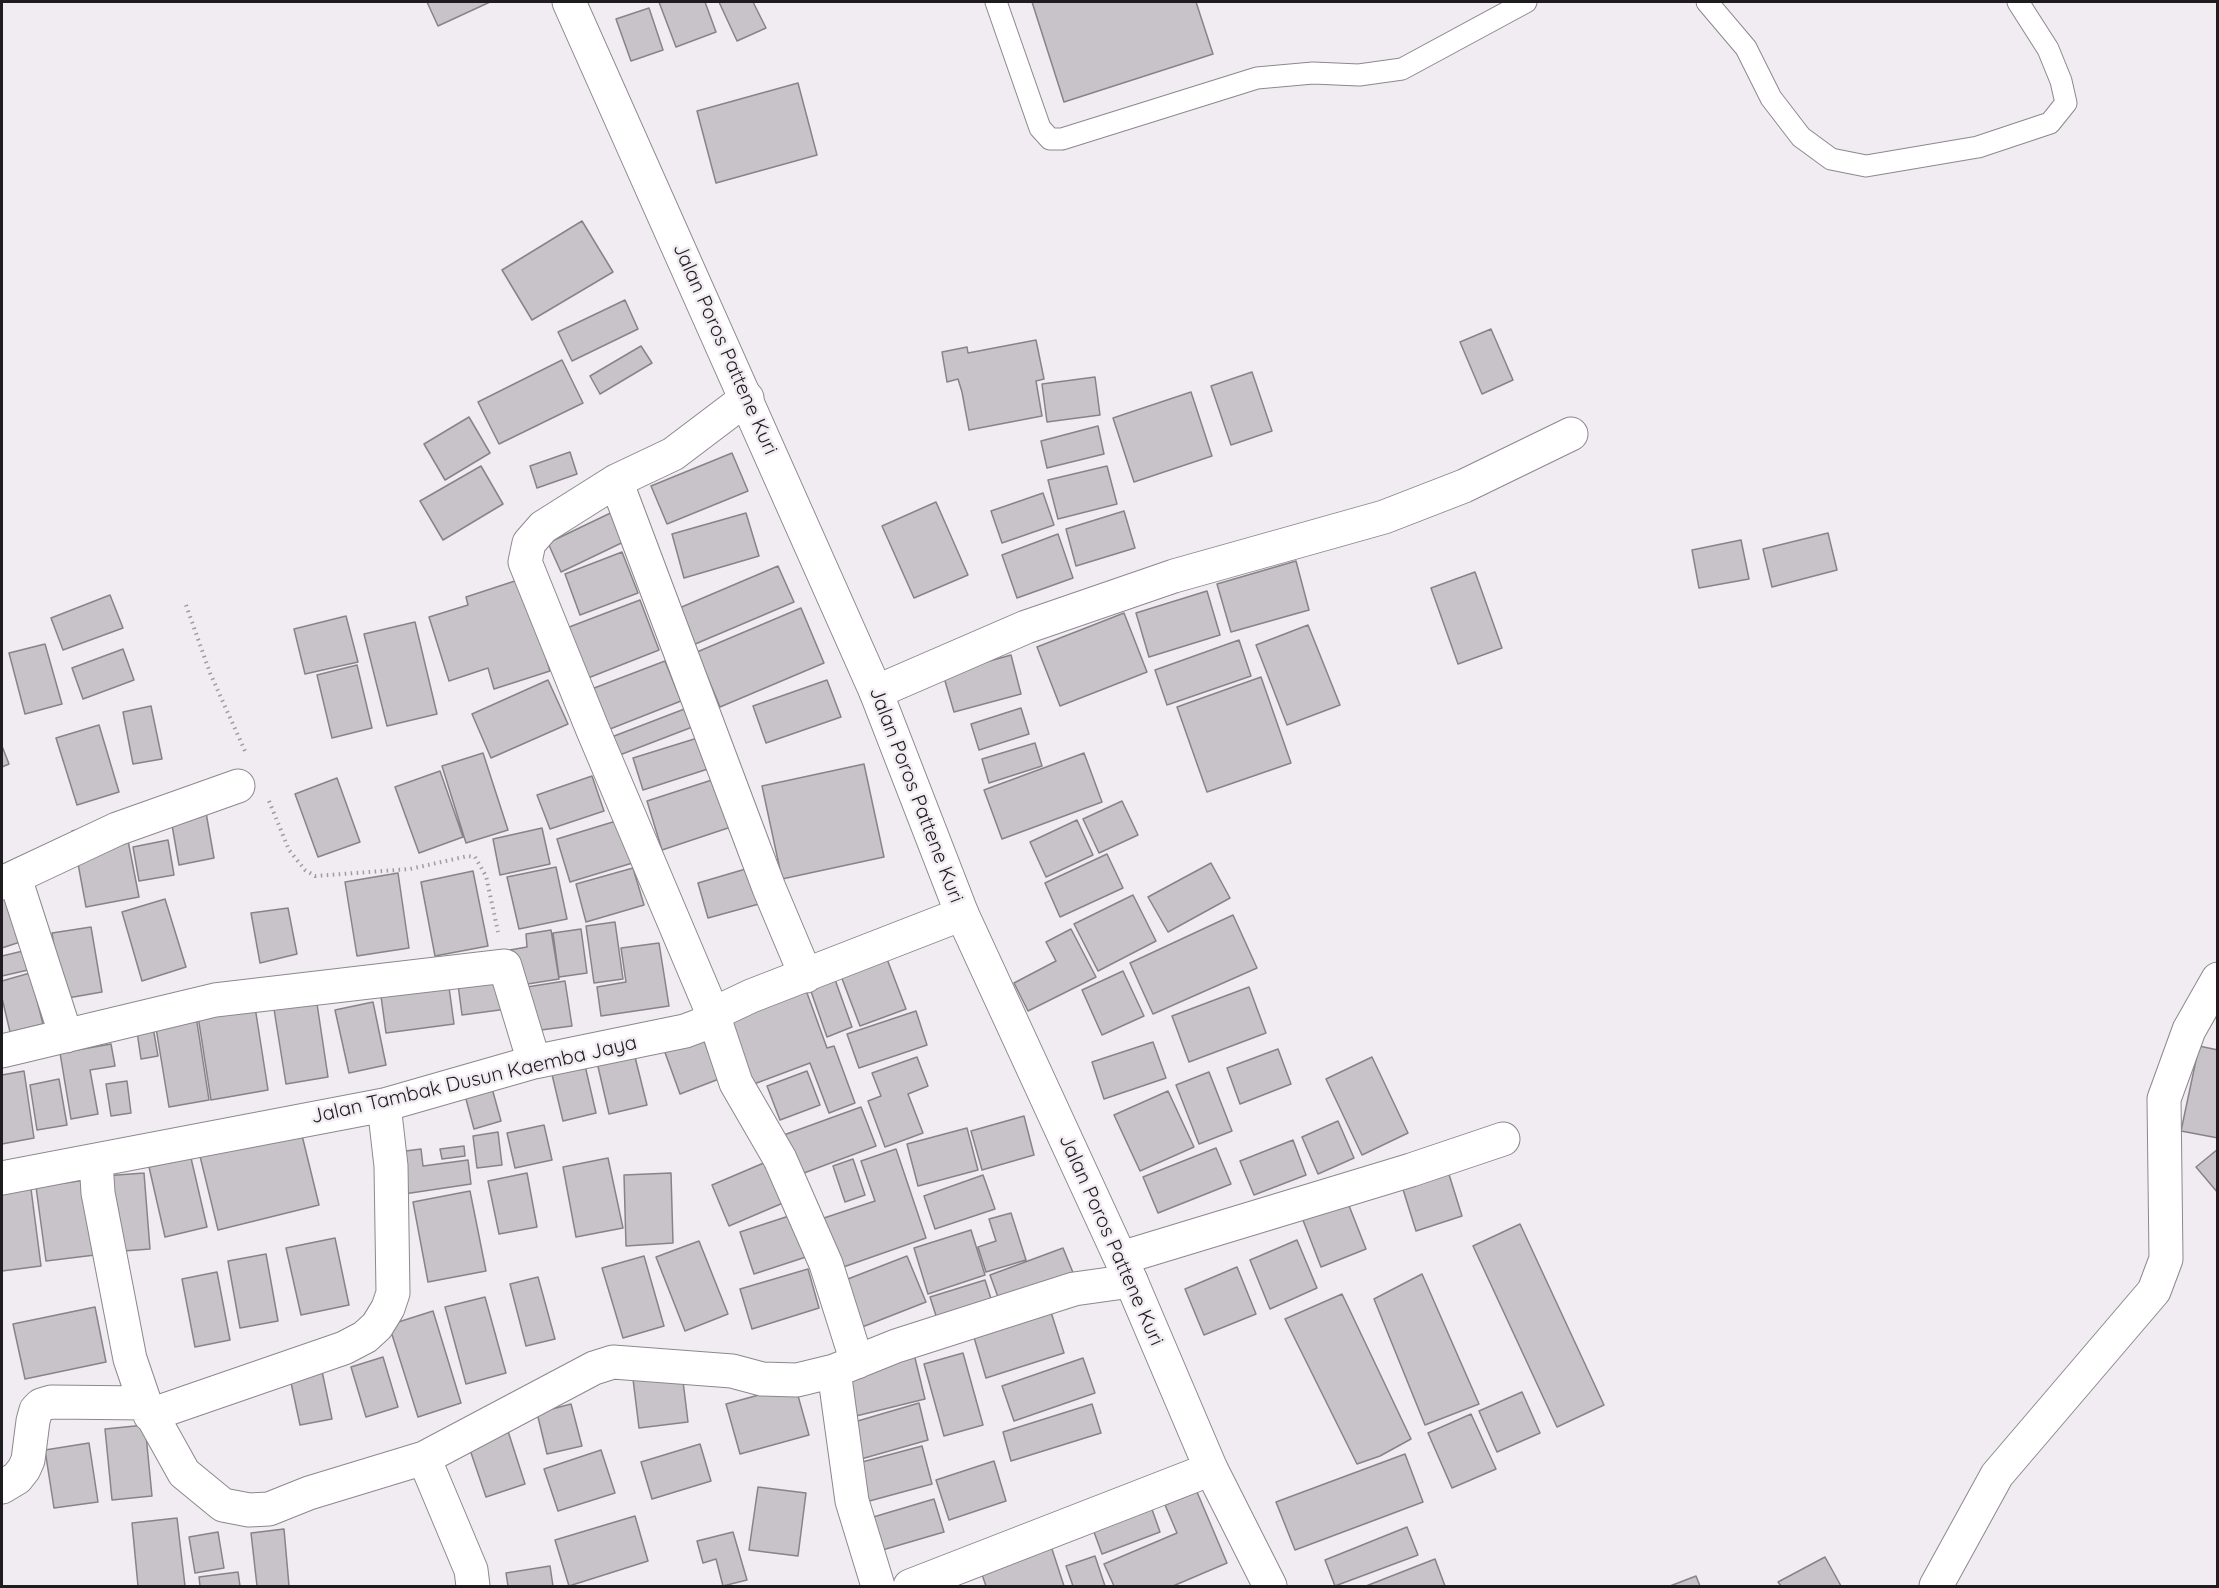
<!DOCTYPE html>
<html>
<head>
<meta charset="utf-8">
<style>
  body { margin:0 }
  #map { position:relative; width:2219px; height:1588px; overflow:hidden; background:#f1ecf1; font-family:Quicksand,sans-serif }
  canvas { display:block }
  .frame { position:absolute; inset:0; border:3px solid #1e1c1e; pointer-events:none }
</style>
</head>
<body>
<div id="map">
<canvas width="2219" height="1588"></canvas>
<div class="frame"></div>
</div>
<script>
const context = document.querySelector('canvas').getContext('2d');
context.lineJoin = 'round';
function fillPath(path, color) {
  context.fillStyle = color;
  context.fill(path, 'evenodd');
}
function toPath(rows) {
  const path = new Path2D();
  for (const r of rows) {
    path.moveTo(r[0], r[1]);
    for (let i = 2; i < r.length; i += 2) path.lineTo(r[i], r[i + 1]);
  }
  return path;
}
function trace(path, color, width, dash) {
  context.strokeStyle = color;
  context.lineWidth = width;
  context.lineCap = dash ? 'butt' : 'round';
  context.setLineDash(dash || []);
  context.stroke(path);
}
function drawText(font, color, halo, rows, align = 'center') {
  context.font = font + ' Quicksand,sans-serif';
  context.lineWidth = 5;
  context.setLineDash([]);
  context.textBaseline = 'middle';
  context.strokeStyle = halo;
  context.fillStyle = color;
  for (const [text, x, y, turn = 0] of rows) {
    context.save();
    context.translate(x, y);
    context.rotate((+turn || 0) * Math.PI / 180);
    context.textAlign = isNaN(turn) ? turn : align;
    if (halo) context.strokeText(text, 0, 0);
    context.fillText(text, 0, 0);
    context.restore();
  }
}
const building = toPath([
  [427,2,490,2,438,26,427,2],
  [659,2,705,2,716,32,676,47,659,2],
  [719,2,753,2,766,28,737,41,719,2],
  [1032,2,1196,2,1213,54,1064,102,1032,2],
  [649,8,663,50,631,61,616,19,649,8],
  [798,83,817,155,716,183,697,111,798,83],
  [582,221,613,272,532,320,502,270,582,221],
  [625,300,638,329,572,361,558,332,625,300],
  [1491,329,1513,380,1482,394,1460,342,1491,329],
  [1036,340,1044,379,1036,381,1042,416,969,430,962,392,958,379,947,382,942,352,967,347,968,353,1036,340],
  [641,346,652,363,600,394,590,376,641,346],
  [562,360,583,403,499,444,478,402,562,360],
  [1252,372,1272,431,1231,445,1211,386,1252,372],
  [1095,377,1100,415,1047,422,1042,384,1095,377],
  [1191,392,1212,456,1134,482,1113,418,1191,392],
  [469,417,490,453,445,480,424,444,469,417],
  [1098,426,1104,454,1047,468,1041,441,1098,426],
  [570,452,577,474,537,488,530,466,570,452],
  [732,453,748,491,667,524,651,486,732,453],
  [481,466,503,504,443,540,420,501,481,466],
  [1107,466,1117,504,1058,519,1048,480,1107,466],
  [1043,493,1054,525,1002,543,991,511,1043,493],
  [936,502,968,575,914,598,882,526,936,502],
  [623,507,636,536,561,572,548,543,623,507],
  [1124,511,1135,548,1076,566,1066,529,1124,511],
  [746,513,759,556,684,578,672,534,746,513],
  [1828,533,1837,570,1772,587,1763,549,1828,533],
  [1058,534,1073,578,1017,598,1002,555,1058,534],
  [1741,540,1749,579,1699,588,1692,550,1741,540],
  [622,552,638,593,580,615,565,574,622,552],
  [1296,561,1309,610,1231,632,1217,584,1296,561],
  [778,566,794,602,693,645,677,609,778,566],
  [1475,572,1502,648,1458,664,1431,588,1475,572],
  [521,579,550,671,494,689,488,668,449,681,429,617,468,605,466,597,521,579],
  [1207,591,1220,635,1149,657,1136,613,1207,591],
  [110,595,123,628,63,650,51,618,110,595],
  [640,600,659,650,583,680,564,629,640,600],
  [801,608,824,663,720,707,697,652,801,608],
  [1124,613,1147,672,1060,706,1037,647,1124,613],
  [346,616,358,662,305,674,294,629,346,616],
  [415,622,437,714,387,726,364,634,415,622],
  [1308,625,1340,705,1287,725,1256,645,1308,625],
  [1239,640,1251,676,1167,705,1155,670,1239,640],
  [45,644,62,704,25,714,9,653,45,644],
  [123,649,134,680,83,699,72,668,123,649],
  [1011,655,1021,694,954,712,943,674,1011,655],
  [665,661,681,701,605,731,589,690,665,661],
  [357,665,372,728,332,738,317,675,357,665],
  [1261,677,1291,763,1207,792,1177,707,1261,677],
  [548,680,568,724,491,758,472,714,548,680],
  [827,680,841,717,766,743,753,706,827,680],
  [151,706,162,759,133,764,123,712,151,706],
  [687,708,695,726,617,756,609,738,687,708],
  [1021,708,1029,734,979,750,971,724,1021,708],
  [99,725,119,792,77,805,56,738,99,725],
  [704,736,714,767,643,790,633,758,704,736],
  [1035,743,1042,766,989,783,982,759,1035,743],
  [2,746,9,764,2,767,2,746],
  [483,753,508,830,466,843,442,766,483,753],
  [1084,753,1102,802,1002,839,984,790,1084,753],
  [864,764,884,857,782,879,762,786,864,764],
  [440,771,463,837,419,853,395,787,440,771],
  [592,776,604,811,550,829,537,795,592,776],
  [337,778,360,842,318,857,295,794,337,778],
  [715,779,731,827,662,850,647,801,715,779],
  [204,801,214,858,179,865,169,808,204,801],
  [1122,801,1138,835,1099,853,1083,819,1122,801],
  [626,818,639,861,570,882,557,839,626,818],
  [124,820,139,897,86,907,72,831,124,820],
  [1077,820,1093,855,1046,877,1030,842,1077,820],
  [542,828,550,864,500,875,493,839,542,828],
  [168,840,174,875,139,881,133,847,168,840],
  [1107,854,1123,888,1060,917,1045,883,1107,854],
  [1211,863,1230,898,1168,932,1148,897,1211,863],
  [556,867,567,919,519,929,507,877,556,867],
  [633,868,644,905,586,922,576,884,633,868],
  [749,868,759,904,708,918,698,883,749,868],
  [473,871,488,946,435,956,421,882,473,871],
  [398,873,409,948,357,956,345,882,398,873],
  [4,895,20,942,2,948,2,896,4,895],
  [1133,895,1156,941,1098,971,1074,924,1133,895],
  [165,899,186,967,142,981,122,912,165,899],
  [288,908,297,954,260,963,251,913,288,908],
  [1233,915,1257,968,1153,1014,1130,963,1233,915],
  [615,922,623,979,594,983,586,926,615,922],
  [91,927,102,992,62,999,52,933,91,927],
  [581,929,587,973,559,977,553,933,581,929],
  [1071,929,1096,977,1028,1011,1014,983,1056,961,1046,942,1071,929],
  [551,930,559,979,515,986,510,950,527,947,526,934,551,930],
  [659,943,669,1006,601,1016,597,987,626,982,621,948,659,943],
  [23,951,28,970,2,976,2,956,23,951],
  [887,959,906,1009,860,1026,841,976,887,959],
  [502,971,507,1009,462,1015,457,977,502,971],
  [1123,971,1144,1016,1102,1035,1082,990,1123,971],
  [30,973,43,1024,10,1032,2,998,2,981,30,973],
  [833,974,852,1027,827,1037,808,983,833,974],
  [448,980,454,1024,386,1033,380,989,448,980],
  [565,981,572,1026,533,1031,527,987,565,981],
  [803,982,827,1048,834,1046,855,1103,829,1113,810,1063,746,1087,719,1013,803,982],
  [1249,987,1266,1033,1189,1062,1172,1016,1249,987],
  [316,997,328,1077,286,1084,273,1003,316,997],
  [373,1002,386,1065,349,1073,335,1010,373,1002],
  [255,1007,268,1090,211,1100,198,1016,255,1007],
  [916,1011,927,1045,859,1068,847,1034,916,1011],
  [196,1016,209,1100,169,1107,155,1022,196,1016],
  [152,1021,158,1056,141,1059,136,1025,152,1021],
  [701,1033,719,1079,680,1094,663,1047,701,1033],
  [1153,1042,1166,1078,1104,1099,1092,1062,1153,1042],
  [111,1044,115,1066,90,1070,98,1114,71,1119,60,1053,111,1044],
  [2199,1046,2218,1050,2218,1138,2181,1131,2199,1046],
  [633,1049,647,1105,609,1114,596,1058,633,1049],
  [1278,1049,1291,1084,1240,1104,1227,1068,1278,1049],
  [583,1057,596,1113,563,1121,550,1066,583,1057],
  [917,1057,928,1086,908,1094,923,1133,885,1147,868,1101,881,1096,872,1073,917,1057],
  [1372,1057,1408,1133,1362,1155,1326,1079,1372,1057],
  [24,1071,34,1138,2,1144,2,1075,24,1071],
  [807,1071,820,1105,780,1120,767,1086,807,1071],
  [1209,1072,1232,1131,1199,1144,1176,1085,1209,1072],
  [59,1079,67,1125,37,1130,30,1085,59,1079],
  [127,1081,131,1113,111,1116,106,1084,127,1081],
  [490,1081,501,1121,474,1129,463,1088,490,1081],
  [1168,1091,1194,1147,1140,1171,1114,1115,1168,1091],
  [861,1107,876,1146,796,1176,781,1136,861,1107],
  [1024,1116,1034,1155,982,1170,971,1131,1024,1116],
  [1338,1121,1354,1158,1318,1174,1302,1137,1338,1121],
  [299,1123,319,1205,218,1230,198,1148,299,1123],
  [544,1125,552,1160,515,1168,507,1133,544,1125],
  [967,1128,978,1170,918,1186,907,1144,967,1128],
  [498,1132,502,1165,477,1168,473,1136,498,1132],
  [1293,1140,1306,1175,1254,1195,1240,1161,1293,1140],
  [464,1146,465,1156,442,1159,440,1149,464,1146],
  [1216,1148,1231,1184,1158,1213,1143,1177,1216,1148],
  [421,1149,423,1166,468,1160,471,1184,404,1194,398,1152,421,1149],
  [896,1149,926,1238,832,1271,815,1221,875,1201,861,1161,896,1149],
  [2218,1149,2218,1193,2196,1167,2218,1149],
  [191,1158,207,1227,165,1237,149,1167,191,1158],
  [608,1158,623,1228,576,1237,563,1167,608,1158],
  [853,1159,865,1195,845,1202,833,1166,853,1159],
  [766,1162,783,1203,729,1226,712,1185,766,1162],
  [1447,1168,1462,1216,1416,1231,1401,1183,1447,1168],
  [144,1173,150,1249,110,1252,104,1176,144,1173],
  [527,1173,537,1227,499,1234,488,1181,527,1173],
  [671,1173,673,1243,626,1246,624,1175,671,1173],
  [983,1175,995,1209,935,1229,924,1196,983,1175],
  [86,1180,95,1255,46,1261,36,1187,86,1180],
  [31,1189,41,1266,2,1271,2,1193,31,1189],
  [470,1191,486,1271,428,1282,413,1202,470,1191],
  [1346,1198,1366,1249,1321,1267,1301,1215,1346,1198],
  [1011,1213,1026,1260,986,1272,978,1247,996,1241,989,1219,1011,1213],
  [795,1214,809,1256,754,1274,740,1232,795,1214],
  [1520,1224,1604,1405,1557,1427,1473,1246,1520,1224],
  [971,1230,985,1275,928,1294,914,1248,971,1230],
  [335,1238,349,1305,301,1315,286,1248,335,1238],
  [1297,1240,1317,1288,1270,1309,1250,1260,1297,1240],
  [699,1241,728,1314,685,1331,656,1257,699,1241],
  [1063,1248,1076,1280,1002,1308,990,1275,1063,1248],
  [266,1254,278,1321,240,1328,228,1261,266,1254],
  [644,1256,664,1326,623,1338,602,1268,644,1256],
  [907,1256,926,1302,852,1331,835,1284,907,1256],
  [1237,1267,1256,1314,1204,1335,1185,1289,1237,1267],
  [808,1269,819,1308,752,1329,740,1289,808,1269],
  [217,1272,230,1340,195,1347,182,1279,217,1272],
  [1422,1274,1479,1404,1425,1425,1374,1299,1422,1274],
  [538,1277,555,1339,526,1346,510,1284,538,1277],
  [985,1280,993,1305,938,1322,930,1297,985,1280],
  [1342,1294,1411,1439,1380,1456,1357,1464,1285,1319,1342,1294],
  [485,1297,506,1373,466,1384,445,1307,485,1297],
  [95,1307,106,1362,25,1379,13,1324,95,1307],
  [1050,1309,1064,1353,986,1378,973,1334,1050,1309],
  [433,1311,461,1403,418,1417,389,1325,433,1311],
  [963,1353,983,1425,944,1436,924,1364,963,1353],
  [914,1354,925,1399,848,1418,837,1373,914,1354],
  [383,1357,398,1407,366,1417,351,1367,383,1357],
  [1083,1358,1095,1393,1014,1421,1002,1386,1083,1358],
  [322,1371,332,1419,300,1425,290,1378,322,1371],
  [682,1373,688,1422,639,1428,633,1379,682,1373],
  [795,1385,809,1435,740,1454,726,1404,795,1385],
  [1522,1392,1540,1433,1497,1452,1479,1411,1522,1392],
  [919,1403,928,1440,854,1461,844,1425,919,1403],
  [571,1404,582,1446,547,1454,537,1413,571,1404],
  [1092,1404,1101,1433,1011,1461,1003,1432,1092,1404],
  [1471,1414,1496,1469,1452,1488,1428,1433,1471,1414],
  [145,1425,152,1496,112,1500,105,1429,145,1425],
  [507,1428,525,1484,486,1497,467,1441,507,1428],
  [89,1443,98,1502,54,1508,45,1450,89,1443],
  [700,1444,711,1481,652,1499,641,1462,700,1444],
  [922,1446,932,1484,862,1503,851,1465,922,1446],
  [601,1450,615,1493,558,1511,544,1469,601,1450],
  [1405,1454,1423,1502,1295,1550,1276,1502,1405,1454],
  [994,1461,1006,1501,949,1520,936,1480,994,1461],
  [758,1487,806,1493,798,1556,749,1550,758,1487],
  [1197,1492,1227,1563,1173,1586,1114,1586,1104,1564,1177,1533,1165,1505,1197,1492],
  [1148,1498,1160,1532,1102,1554,1090,1521,1148,1498],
  [934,1499,944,1532,879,1551,870,1518,934,1499],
  [635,1516,648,1561,569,1586,555,1540,635,1516],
  [177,1518,185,1586,138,1586,132,1523,177,1518],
  [1407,1527,1418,1555,1335,1586,1325,1560,1407,1527],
  [284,1529,289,1586,257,1586,251,1533,284,1529],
  [218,1532,224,1568,195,1573,189,1537,218,1532],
  [733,1532,747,1580,723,1586,716,1559,703,1563,697,1541,733,1532],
  [1050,1543,1064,1586,986,1586,979,1566,1050,1543],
  [1095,1556,1105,1586,1073,1586,1066,1566,1095,1556],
  [1825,1557,1841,1586,1781,1586,1778,1582,1825,1557],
  [1435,1559,1445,1586,1366,1586,1435,1559],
  [550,1566,553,1586,508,1586,506,1573,550,1566],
  [238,1572,240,1586,200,1586,199,1577,238,1572],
  [1696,1576,1700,1586,1670,1586,1696,1576]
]);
fillPath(building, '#c8c3c8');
trace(building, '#888388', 1.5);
const service = toPath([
  [996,2,1040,128,1050,139,1062,139,1257,78,1313,73,1359,75,1402,69,1526,2],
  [1707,2,1746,48,1771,98,1801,137,1831,159,1866,166,1978,147,2050,123,2066,103,2061,81,2048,49,2018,2]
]);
const minor = toPath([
  [747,398,673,454,616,481,543,527,529,543,525,562,592,728,713,1014,736,1083,780,1159,826,1264,857,1362],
  [616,481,769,888,806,976],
  [876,692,1026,627,1174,576,1384,517,1464,486,1571,434],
  [15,878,66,1036],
  [2,883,117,829,238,786],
  [2,1051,215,1000,505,966,534,1062],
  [96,1161,98,1193,130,1359,145,1403,184,1473,223,1505,249,1510,269,1509,309,1493,424,1458,594,1368,613,1362,732,1371,762,1379,797,1380,834,1371],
  [2,1178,384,1105,534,1062,685,1031,701,1025,713,1014,751,996,962,914],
  [1121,1258,1411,1170,1503,1139],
  [150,1415,344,1348,365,1337,377,1326,388,1308,393,1293,391,1166,384,1105],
  [424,1458,471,1570,473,1586],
  [2,1487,17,1478,24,1469,28,1460,33,1421,36,1410,41,1405,51,1402,145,1403],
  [878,1586,852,1501,834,1371,896,1346,1074,1289,1131,1281],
  [910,1586,1211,1469],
  [1936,1586,1997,1475,2154,1291,2166,1259,2164,1099,2189,1030,2218,979]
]);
const tertiary = toPath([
  [569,2,876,692,962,914,1131,1281,1211,1469,1270,1586]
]);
trace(service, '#8c888d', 23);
trace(minor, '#8c888d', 35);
trace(tertiary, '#8c888d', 35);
trace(toPath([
  [186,605,210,673,245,751],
  [269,801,289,850,305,870,315,876,410,869,468,856,475,857,486,876,498,932]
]), '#9f9b9f', 4, [1.5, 4.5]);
trace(service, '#fff', 21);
trace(minor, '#fff', 33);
trace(tertiary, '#fff', 33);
drawText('20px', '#1e1c1e', '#f1ecf1', [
  ["Jalan Poros Pattene Kuri",725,349,66],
  ["Jalan Poros Pattene Kuri",916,795,69],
  ["Jalan Tambak Dusun Kaemba Jaya",474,1080,-13],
  ["Jalan Poros Pattene Kuri",1111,1240,66]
]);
</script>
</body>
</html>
